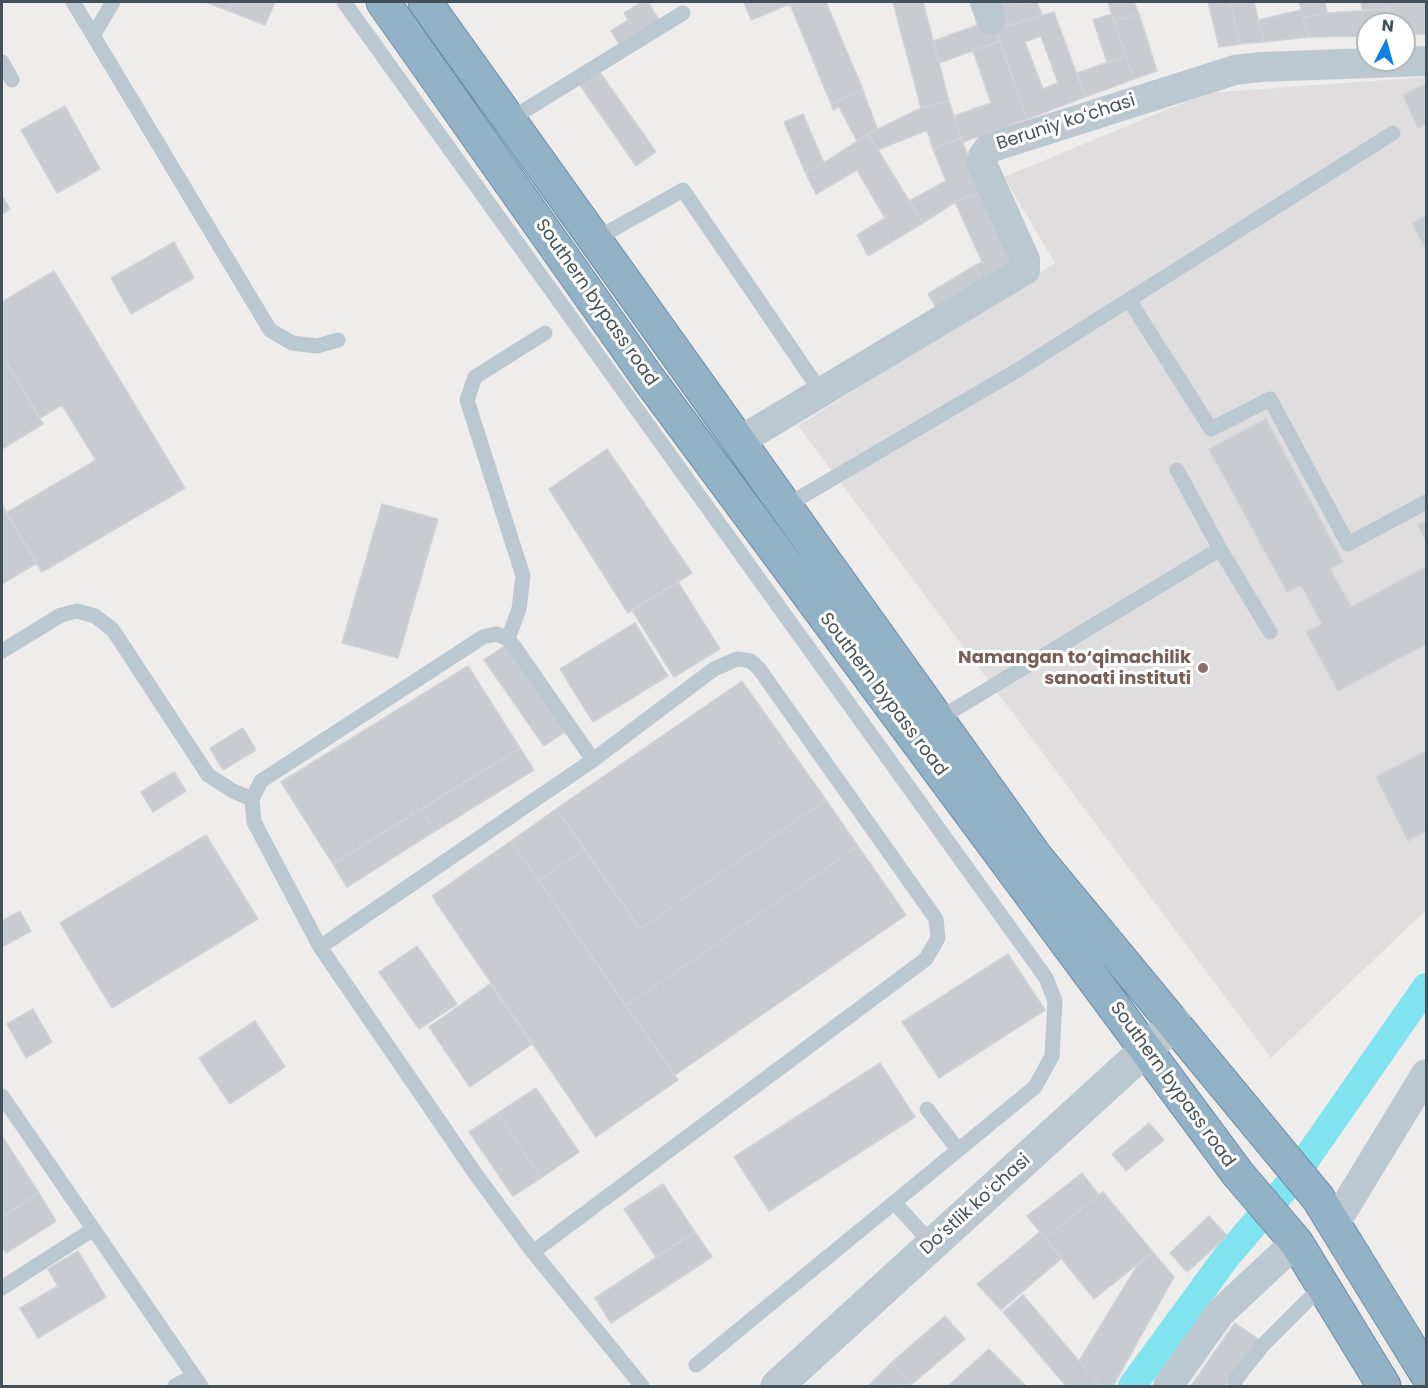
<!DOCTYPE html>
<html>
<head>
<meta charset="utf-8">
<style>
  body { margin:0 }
  #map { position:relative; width:1428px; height:1388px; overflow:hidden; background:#efecec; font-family:Poppins,sans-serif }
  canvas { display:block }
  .frame { position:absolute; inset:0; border:3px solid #43515a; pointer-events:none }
  .north { position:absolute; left:1356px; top:12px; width:60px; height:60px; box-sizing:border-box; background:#fff; border:2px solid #b4b9bd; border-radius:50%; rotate:6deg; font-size:16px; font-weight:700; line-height:24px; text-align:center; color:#43515a }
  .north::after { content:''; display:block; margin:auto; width:21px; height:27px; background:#0f80e6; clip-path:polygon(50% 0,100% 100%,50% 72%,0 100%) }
</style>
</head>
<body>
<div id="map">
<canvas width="1428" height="1388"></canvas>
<div class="frame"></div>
<div class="north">N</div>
</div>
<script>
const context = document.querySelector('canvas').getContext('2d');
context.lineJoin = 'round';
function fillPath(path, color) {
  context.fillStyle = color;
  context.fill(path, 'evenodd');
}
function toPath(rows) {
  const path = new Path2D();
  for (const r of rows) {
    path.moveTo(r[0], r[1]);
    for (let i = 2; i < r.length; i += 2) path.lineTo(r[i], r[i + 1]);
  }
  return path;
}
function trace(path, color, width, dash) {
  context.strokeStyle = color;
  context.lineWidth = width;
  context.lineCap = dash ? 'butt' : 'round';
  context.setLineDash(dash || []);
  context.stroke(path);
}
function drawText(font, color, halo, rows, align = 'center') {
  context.font = font + ' Poppins,sans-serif';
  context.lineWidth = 6;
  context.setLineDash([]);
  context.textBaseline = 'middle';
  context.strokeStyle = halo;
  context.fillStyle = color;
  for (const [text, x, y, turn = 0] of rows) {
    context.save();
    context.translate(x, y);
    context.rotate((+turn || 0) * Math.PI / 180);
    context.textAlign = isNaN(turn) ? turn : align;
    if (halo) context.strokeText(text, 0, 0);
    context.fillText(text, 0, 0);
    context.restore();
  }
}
fillPath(toPath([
  [1426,77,1426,910,1271,1058,798,426,1055,263,1004,177,1207,93]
]), '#e0ddde');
trace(toPath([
  [1132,1386,1227,1256,1288,1185,1426,987]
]), '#81e3f0', 28);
const building = toPath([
  [205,2,233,2,229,11,205,2],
  [233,2,275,2,265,25,229,11,233,2],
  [642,2,648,2,659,20,620,45,611,31,628,20,624,13,642,2],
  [744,2,826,2,863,90,831,104,790,4,751,20,744,2],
  [893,2,923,2,949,101,921,108,893,2],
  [992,2,1017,2,1018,4,1037,2,1042,15,1001,28,992,2],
  [1108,2,1134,2,1139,14,1114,22,1108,2],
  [1208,2,1230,2,1240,44,1219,47,1208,2],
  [1230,2,1254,2,1264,42,1240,44,1230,2],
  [1299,2,1325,2,1327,13,1303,18,1299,2],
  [1361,2,1389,2,1390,9,1362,10,1361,2],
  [1389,2,1426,2,1426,34,1404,35,1404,24,1391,24,1389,2],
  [1390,9,1391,24,1368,24,1368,36,1309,37,1303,18,1327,13,1390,9],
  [1301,10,1309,37,1264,42,1258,20,1301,10],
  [1054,12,1085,97,1027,119,995,29,1054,12],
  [1041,36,1058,83,1043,89,1025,42,1041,36],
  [1112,14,1126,56,1107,62,1093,20,1112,14],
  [1139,14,1157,71,1134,79,1114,22,1139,14],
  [986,22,995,29,1000,41,939,63,933,41,986,22],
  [1000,41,1027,119,963,142,954,116,991,103,973,51,1000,41],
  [1126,56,1134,79,1085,97,1077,73,1126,56],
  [599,71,656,152,636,166,580,85,599,71],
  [1426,84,1426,124,1418,128,1403,95,1426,84],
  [863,90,877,128,857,141,839,107,833,110,831,104,863,90],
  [949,101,961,138,933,149,927,130,878,150,868,134,921,108,949,101],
  [65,106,100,169,57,193,21,130,65,106],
  [803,114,824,163,805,172,784,122,803,114],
  [868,134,923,223,868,256,857,235,885,218,857,170,816,194,805,172,824,163,868,134],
  [961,138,982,191,955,202,923,223,909,201,946,181,933,149,961,138],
  [982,191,1015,270,986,286,974,266,982,262,955,202,982,191],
  [2,195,10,209,2,214,2,195],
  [1426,215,1426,249,1412,224,1426,215],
  [174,242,194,278,131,314,111,278,174,242],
  [974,266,986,286,940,314,928,294,974,266],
  [54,271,185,488,42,572,6,513,96,460,62,405,40,418,2,355,2,302,54,271],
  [2,355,43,424,2,449,2,355],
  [1266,419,1343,562,1330,569,1351,607,1426,567,1426,644,1338,691,1306,632,1322,624,1301,585,1287,592,1209,449,1266,419],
  [607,449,692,573,628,613,549,489,607,449],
  [382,504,438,519,398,658,342,643,382,504],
  [2,505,37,563,2,584,2,505],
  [1426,521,1426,541,1418,525,1426,521],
  [678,582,720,649,674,677,632,610,678,582],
  [635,623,668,676,593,722,560,669,635,623],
  [506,645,566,731,544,746,484,660,506,645],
  [468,666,520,748,333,864,281,782,468,666],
  [742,681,826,800,640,929,556,809,742,681],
  [243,728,256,750,223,770,210,748,243,728],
  [520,748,534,770,435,831,421,809,520,748],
  [1426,751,1426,831,1408,841,1376,777,1426,751],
  [174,772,186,791,153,812,141,792,174,772],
  [826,800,858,846,626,1006,539,881,585,849,640,929,826,800],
  [421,809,435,831,347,887,333,864,421,809],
  [556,809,585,849,539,881,511,841,556,809],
  [206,835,258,919,112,1008,60,923,206,835],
  [511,841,678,1080,596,1137,432,896,511,841],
  [858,846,906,915,675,1075,626,1006,858,846],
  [20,911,31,931,2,947,2,921,20,911],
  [417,946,457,1004,419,1029,379,972,417,946],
  [1008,954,1045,1010,939,1078,902,1022,1008,954],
  [490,984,532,1044,470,1087,429,1027,490,984],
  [33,1009,52,1042,26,1058,7,1024,33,1009],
  [255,1021,285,1067,230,1104,199,1058,255,1021],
  [880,1063,915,1117,769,1211,734,1157,880,1063],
  [536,1088,579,1152,541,1178,498,1113,536,1088],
  [498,1113,541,1178,513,1196,469,1132,498,1113],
  [1149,1123,1164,1140,1126,1171,1112,1154,1149,1123],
  [2,1136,39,1193,5,1215,2,1208,2,1136],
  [1082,1173,1099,1195,1045,1238,1027,1216,1082,1173],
  [663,1184,695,1232,656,1257,624,1209,663,1184],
  [1103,1192,1153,1252,1094,1299,1045,1238,1103,1192],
  [39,1193,56,1221,6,1253,2,1246,2,1208,5,1215,39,1193],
  [1209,1216,1227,1236,1187,1272,1170,1253,1209,1216],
  [695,1232,712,1257,611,1323,595,1298,695,1232],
  [1040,1232,1062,1258,1001,1310,977,1284,1040,1232],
  [78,1251,106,1297,38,1338,20,1308,58,1286,48,1269,78,1251],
  [1153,1252,1174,1277,1113,1386,1101,1386,1079,1361,1137,1266,1153,1252],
  [1023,1295,1079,1361,1101,1386,1066,1386,1003,1312,1023,1295],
  [945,1316,965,1339,912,1384,892,1362,945,1316],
  [1235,1323,1258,1339,1225,1386,1191,1386,1235,1323],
  [989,1349,1026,1386,948,1386,989,1349],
  [892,1362,912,1384,868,1386,892,1362]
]);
fillPath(building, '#c8ccd1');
trace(building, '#cfd3d8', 1.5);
const trunk = toPath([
  [383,2,648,378,1238,1174,1296,1242,1384,1386],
  [425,2,1036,857,1318,1198,1426,1373]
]);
trace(trunk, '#6c8faa', 35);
trace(toPath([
  [73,2,270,330,292,343,317,346,338,340],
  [344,2,1046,978,1055,1001,1052,1056,1035,1087,696,1365],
  [94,34,113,2],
  [2,62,12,80],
  [509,120,683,13],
  [594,240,683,190,821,392],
  [1129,300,1211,429,1270,399,1348,544,1426,502],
  [784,507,1016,371,1393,133],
  [1220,549,1270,632],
  [508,639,519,609,523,576,467,400,475,377,545,333],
  [2,651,61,615,77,611,95,616,113,630,208,775,233,791,252,799],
  [937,720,1220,549,1177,470],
  [320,947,254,822,252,799,261,781,483,637,496,634,508,639,516,649,593,760],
  [2,1096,201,1386],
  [927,1109,958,1150],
  [894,1202,933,1245],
  [533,1252,926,959,938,938,936,919,760,670,751,661,737,659,714,669,593,760,320,947,477,1176,533,1252,642,1386],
  [2,1288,92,1230],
  [175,1386,194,1376],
  [1235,1386,1236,1379,1262,1346,1322,1286]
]), '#bbc8d0', 15);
trace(toPath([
  [985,2,991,19],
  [738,442,1025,270,1025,260,982,164,983,156,989,148,1235,70,1260,67,1426,61],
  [1334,1225,1426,1074],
  [1168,1386,1220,1313,1296,1242]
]), '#bbc8d0', 30);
trace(toPath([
  [777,1386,1175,1023]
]), '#bbc8d0', 33);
trace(trunk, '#94b2c6', 33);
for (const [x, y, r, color] of [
  [1203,668,6,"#8d6e63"]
]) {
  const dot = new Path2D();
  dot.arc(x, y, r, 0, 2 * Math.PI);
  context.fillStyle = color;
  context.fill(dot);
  trace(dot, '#fff', 2);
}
drawText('18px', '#43515a', '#fff', [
  ["Beruniy koʻchasi",1066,123,-18],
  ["Southern bypass road",596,303,55],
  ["Southern bypass road",883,695,53],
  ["Southern bypass road",1172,1085,54],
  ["Doʻstlik koʻchasi",976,1205,-42]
]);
drawText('bold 18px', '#785e54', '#fff', [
  ["Namangan to‘qimachilik",1191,658],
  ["sanoati instituti",1191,679]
], 'right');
</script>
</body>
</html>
